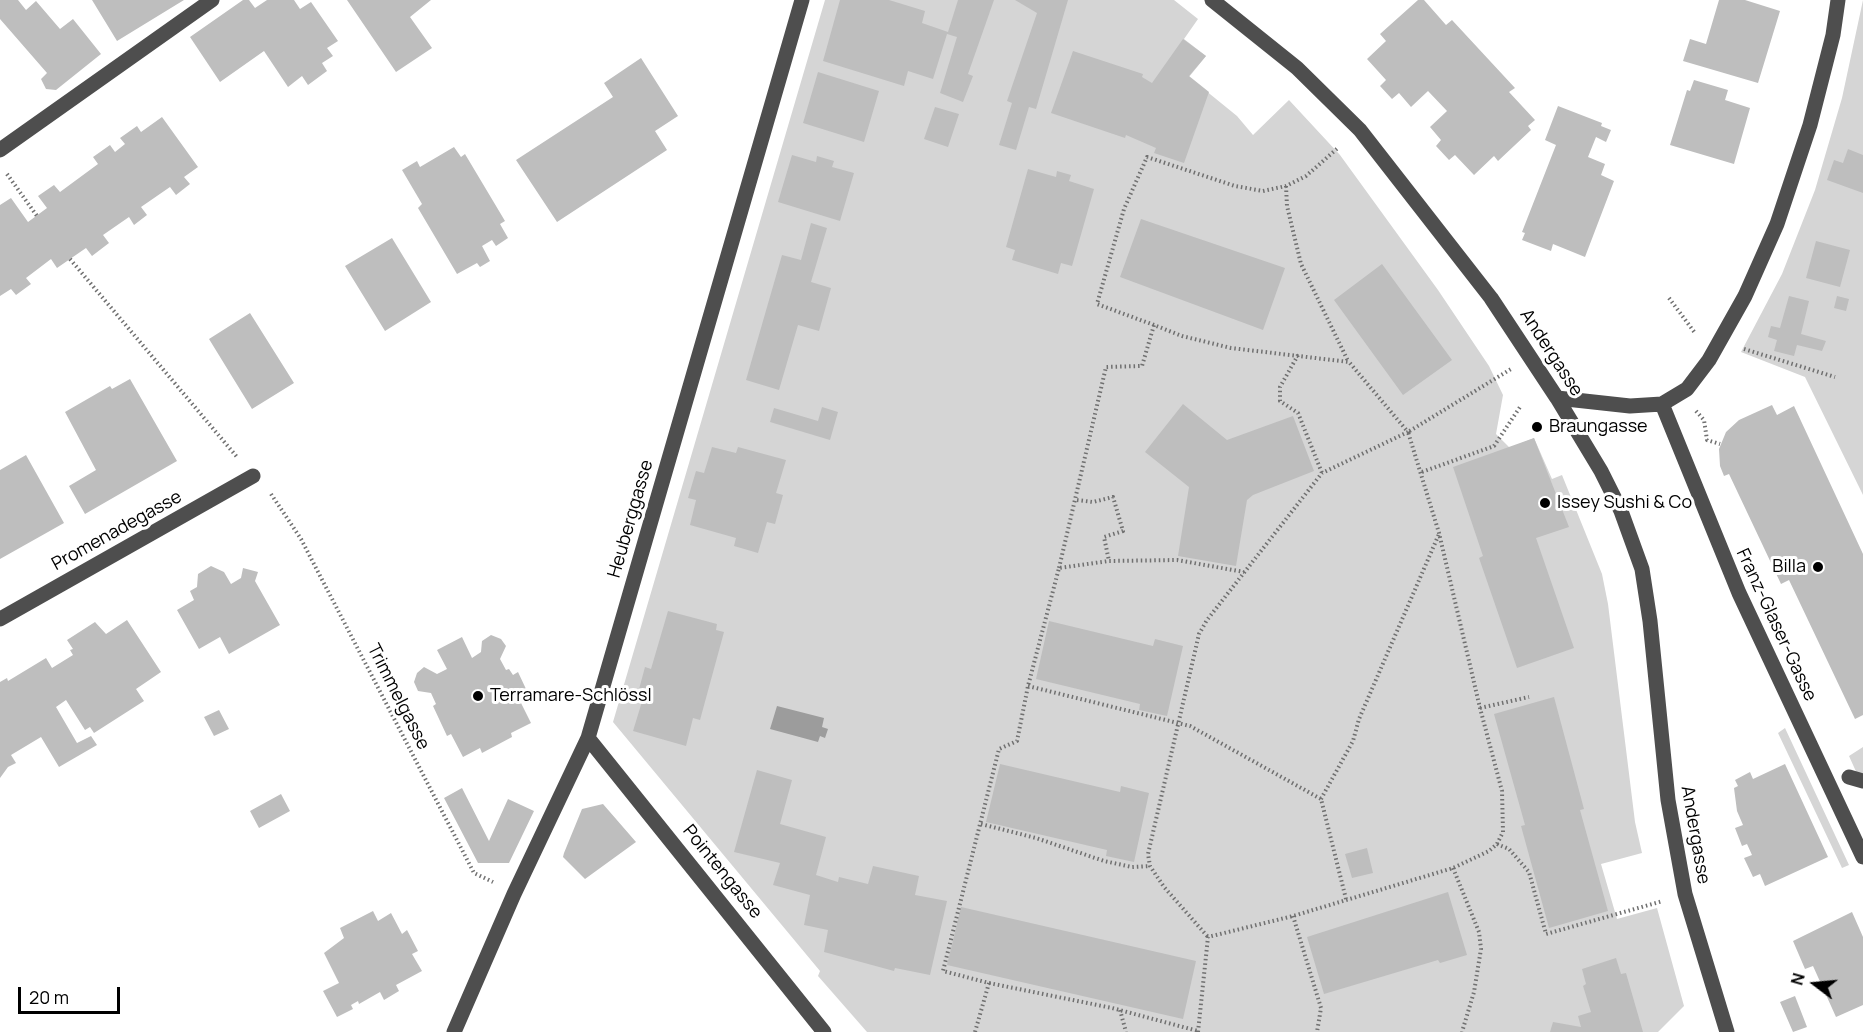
<!DOCTYPE html>
<html>
<head>
<meta charset="utf-8">
<style>
  body { margin:0 }
  #map { position:relative; width:1863px; height:1032px; overflow:hidden; background:#fff; font-family:Manrope,sans-serif }
  canvas { display:block }
  .north { position:absolute; left:1785px; top:954px; width:60px; height:60px; -webkit-text-stroke:4px #fff; paint-order:stroke; rotate:286deg; font-size:16px; font-weight:700; line-height:24px; text-align:center; color:#000 }
  .north::after { content:''; display:block; margin:auto; width:21px; height:27px; background:#000; clip-path:polygon(50% 0,100% 100%,50% 72%,0 100%) }
  .scale { position:absolute; left:18px; top:987px; width:102px; height:27px; box-sizing:border-box; border:3px solid #000; border-top:0; padding-left:8px; font-size:18px; line-height:21px; white-space:nowrap; color:#000; -webkit-text-stroke:4px #fff; paint-order:stroke }
</style>
</head>
<body>
<div id="map">
<canvas width="1863" height="1032"></canvas>
<div class="north">N</div>
<div class="scale">20 m</div>
</div>
<script>
const context = document.querySelector('canvas').getContext('2d');
context.lineJoin = 'round';
function fillPath(path, color) {
  context.fillStyle = color;
  context.fill(path, 'evenodd');
}
function toPath(rows) {
  const path = new Path2D();
  for (const r of rows) {
    path.moveTo(r[0], r[1]);
    for (let i = 2; i < r.length; i += 2) path.lineTo(r[i], r[i + 1]);
  }
  return path;
}
function trace(path, color, width, dash) {
  context.strokeStyle = color;
  context.lineWidth = width;
  context.lineCap = dash ? 'butt' : 'round';
  context.setLineDash(dash || []);
  context.stroke(path);
}
function drawText(font, color, halo, rows, align = 'center') {
  context.font = font + ' Manrope,sans-serif';
  context.lineWidth = 6;
  context.setLineDash([]);
  context.textBaseline = 'middle';
  context.strokeStyle = halo;
  context.fillStyle = color;
  for (const [text, x, y, turn = 0] of rows) {
    context.save();
    context.translate(x, y);
    context.rotate((+turn || 0) * Math.PI / 180);
    context.textAlign = isNaN(turn) ? turn : align;
    if (halo) context.strokeText(text, 0, 0);
    context.fillText(text, 0, 0);
    context.restore();
  }
}
fillPath(toPath([
  [825,0,1174,0,1198,19,1184,39,1206,56,1189,77,1237,116,1253,135,1289,100,1340,155,1438,290,1489,366,1503,395,1496,434,1510,448,1534,438,1552,479,1562,475,1602,574,1608,604,1635,822,1642,853,1601,864,1617,919,1657,908,1684,1006,1658,1032,867,1032,818,976,820,971,613,722],
  [1863,0,1863,495,1805,377,1741,352,1782,274,1815,190,1842,98],
  [1785,728,1849,865,1842,868,1778,733],
  [1863,747,1863,787,1849,756]
]), '#d5d5d5');
fillPath(toPath([
  [777,706,824,718,822,727,828,729,825,738,820,736,818,742,770,729]
]), '#9c9c9c');
fillPath(toPath([
  [0,0,18,0,26,10,36,1,60,29,73,19,101,54,56,90,46,89,41,79,47,73,0,19],
  [92,0,184,0,117,41],
  [243,0,249,0,255,8,267,0,294,0,300,9,311,2,338,41,327,48,333,56,322,63,327,71,308,85,302,76,288,87,264,51,220,82,190,37],
  [347,0,431,0,410,17,432,48,396,72],
  [840,0,889,0,925,11,922,23,948,32,958,0,994,0,968,74,973,76,963,102,940,93,957,37,947,34,933,79,908,71,904,86,823,61],
  [1015,0,1068,0,1036,109,1029,107,1016,150,999,145,1012,103,1007,101,1037,13],
  [1418,0,1424,0,1446,25,1452,20,1515,88,1509,92,1535,120,1528,126,1531,130,1498,161,1494,156,1474,175,1455,155,1449,160,1436,146,1441,140,1430,127,1447,111,1428,91,1411,107,1399,93,1392,99,1380,86,1386,80,1367,59,1386,41,1380,34],
  [1719,0,1745,0,1780,11,1758,83,1683,61,1690,39,1706,44],
  [1183,39,1206,56,1189,76,1209,92,1184,163,1154,153,1156,148,1126,135,1125,138,1051,113,1073,51,1143,74,1142,77,1152,83],
  [641,58,678,116,655,131,667,150,557,222,516,160,613,97,604,83],
  [818,72,879,91,864,142,803,123],
  [1694,80,1728,90,1725,100,1750,108,1734,164,1670,145,1687,90,1690,91],
  [1558,106,1602,123,1601,126,1611,130,1606,142,1596,137,1588,157,1605,164,1601,175,1614,181,1585,257,1553,244,1551,251,1522,240,1525,233,1522,232,1556,145,1545,140],
  [935,107,959,114,948,147,924,139],
  [162,117,198,167,184,177,190,184,176,195,170,187,141,207,147,215,134,225,129,217,103,235,109,243,92,256,86,248,57,268,51,259,26,278,31,284,16,295,11,289,0,296,0,205,11,198,28,222,47,208,38,196,54,185,60,192,98,164,93,157,110,145,115,152,125,144,120,138,137,126,141,132],
  [454,147,461,157,465,154,505,221,500,224,508,238,496,246,492,240,482,246,490,261,480,267,477,263,457,274,418,208,422,204,402,170,417,161,420,167],
  [1848,149,1863,155,1863,193,1827,180,1834,160,1843,163],
  [792,155,816,162,817,156,834,161,832,167,854,173,840,221,778,202],
  [1028,169,1056,177,1057,171,1071,175,1069,181,1094,189,1072,266,1061,263,1058,274,1012,260,1015,250,1006,247],
  [1141,219,1285,268,1263,330,1120,277],
  [811,223,827,228,811,282,831,288,819,331,798,325,779,390,746,380,782,255,801,260],
  [392,238,431,302,385,331,345,266],
  [1816,241,1850,250,1840,287,1806,278],
  [1382,264,1452,360,1403,395,1334,300],
  [1789,296,1809,301,1801,334,1826,341,1822,351,1797,345,1794,356,1774,351,1777,340,1768,337,1771,326,1780,328],
  [1837,296,1849,299,1846,311,1834,308],
  [250,313,294,383,252,409,209,339],
  [130,379,177,461,85,514,69,486,96,470,65,412,110,386,112,389],
  [1183,404,1227,440,1293,416,1314,471,1253,495,1247,500,1236,566,1178,556,1189,487,1145,452],
  [1772,405,1777,415,1794,406,1863,554,1863,715,1855,719,1789,580,1781,584,1729,474,1724,476,1720,466,1719,449,1726,432,1739,420],
  [822,407,838,412,830,440,770,422,774,408,818,421],
  [1534,438,1569,527,1536,538,1574,648,1517,668,1479,558,1483,556,1453,467],
  [712,447,736,453,738,447,786,460,776,493,783,495,775,524,767,522,758,553,734,546,736,538,690,525,696,500,688,498,696,471,704,473],
  [26,455,64,523,0,559,0,470],
  [211,566,224,572,231,584,241,578,243,568,258,572,255,581,280,625,229,654,220,637,199,649,177,610,194,600,190,591,197,587,198,574],
  [668,611,717,624,716,630,724,632,700,720,693,718,686,746,633,731,644,695,638,693,645,667,651,669],
  [127,620,161,672,136,689,144,701,94,733,90,727,85,730,66,700,56,707,77,743,91,736,97,745,59,767,41,737,11,755,16,763,8,767,0,778,0,682,7,678,8,681,46,658,52,668,73,655,70,650,73,649,67,640,95,622,106,634],
  [1049,621,1153,646,1155,639,1183,646,1167,716,1139,710,1140,704,1036,679],
  [491,635,501,639,506,646,500,659,506,670,509,669,513,675,518,672,526,689,521,692,524,699,520,701,531,723,511,733,512,737,482,753,480,748,463,757,451,734,447,736,433,706,436,704,431,693,418,691,414,682,417,673,424,667,437,674,447,669,437,650,462,637,472,658,481,652,482,641],
  [1554,697,1584,809,1580,810,1608,911,1549,928,1521,826,1525,825,1494,714],
  [219,710,229,729,214,736,204,717],
  [1000,764,1120,792,1121,786,1149,793,1134,862,1106,856,1107,850,986,822],
  [1785,764,1828,857,1765,886,1760,874,1753,877,1744,858,1752,855,1747,844,1742,846,1735,828,1743,825,1737,811,1734,788,1738,786,1735,780,1750,772,1753,779],
  [757,770,792,780,780,824,826,837,816,875,838,882,839,877,868,884,873,866,919,876,915,895,947,901,930,975,895,968,894,971,824,952,828,930,804,925,810,895,773,885,780,863,734,852],
  [462,788,489,841,508,799,534,811,509,863,478,863,444,798],
  [281,794,290,811,259,828,250,811],
  [603,804,636,842,585,879,563,857,564,853,582,809],
  [1367,848,1373,873,1352,878,1345,854],
  [1448,892,1467,955,1440,963,1438,960,1324,994,1307,937],
  [961,907,1196,961,1183,1019,947,965],
  [373,911,378,921,391,913,402,934,407,930,418,951,412,954,422,971,396,985,399,991,384,1000,380,992,359,1004,358,1001,351,1005,353,1009,337,1017,323,991,339,983,324,953,344,938,340,928],
  [1852,912,1863,937,1863,1005,1836,1017,1813,966,1805,969,1793,941],
  [1616,958,1621,974,1626,973,1643,1032,1550,1032,1553,1022,1581,1027,1578,1016,1591,1012,1583,986,1586,984,1582,969],
  [1795,996,1807,1027,1793,1032,1780,1002]
]), '#bebebe');
trace(toPath([
  [7,174,37,216],
  [1286,186,1287,206,1301,264,1348,361],
  [70,259,237,457],
  [1669,298,1695,333],
  [1154,325,1097,304,1124,209,1147,157,1235,186,1263,191,1286,186,1306,176,1339,147],
  [1744,349,1835,377],
  [1298,355,1280,387,1280,401,1298,413,1322,473],
  [1696,411,1704,420,1707,440,1720,444],
  [1422,472,1494,446,1520,407],
  [271,494,301,539,474,873,493,882],
  [1077,500,1093,502,1113,497,1123,531,1104,537,1109,561],
  [1059,568,1106,367,1142,366,1154,325,1182,336,1231,348,1349,362,1408,432,1322,473,1207,620,1199,634,1148,854,1150,866,1164,887,1208,937],
  [1028,686,1190,726,1321,799,1346,899],
  [1480,708,1529,697],
  [1321,799,1353,741,1359,719,1439,534],
  [981,824,1036,838,1104,861,1132,867,1150,866],
  [1497,844,1509,849,1529,872,1546,934,1663,901],
  [1453,868,1479,932,1481,949,1474,992,1462,1032],
  [1293,916,1321,1008,1317,1032],
  [989,983,1112,1008,1198,1031],
  [1120,1010,1126,1032],
  [975,1032,989,983,943,971,999,749,1017,741,1028,686,1059,568,1109,561,1177,560,1244,572],
  [1198,1032,1208,937,1293,916,1453,868,1489,851,1497,844,1503,832,1502,791,1480,708,1439,533,1408,432,1511,369]
]), '#707070', 4, [1.5, 3]);
trace(toPath([
  [1212,0,1297,68,1360,130,1491,298,1557,398,1601,471,1621,511,1642,569,1650,621,1668,800,1685,894,1727,1032],
  [0,150,212,0],
  [1557,398,1630,406,1662,404,1687,389,1709,360,1745,296,1777,224,1810,125,1833,35,1838,0],
  [1662,404,1739,593,1863,857],
  [0,619,253,476],
  [588,738,824,1032],
  [1849,777,1863,781],
  [454,1032,514,894,588,738,802,0]
]), '#4e4e4e', 15);
for (const [x, y, r, color] of [
  [1537,427,6,"#000"],
  [1545,503,6,"#000"],
  [1818,567,6,"#000"],
  [478,696,6,"#000"]
]) {
  const dot = new Path2D();
  dot.arc(x, y, r, 0, 2 * Math.PI);
  context.fillStyle = color;
  context.fill(dot);
  trace(dot, '#fff', 2);
}
drawText('18px', '#000', '#fff', [
  ["Andergasse",1551,353,57],
  ["Heuberggasse",631,519,-74],
  ["Promenadegasse",117,531,-29],
  ["Franz-Glaser-Gasse",1776,625,65],
  ["Trimmelgasse",398,697,63],
  ["Andergasse",1695,835,80],
  ["Pointengasse",722,872,51]
]);
drawText('18px', '#000', '#fff', [
  ["Braungasse",1549,427],
  ["Issey Sushi & Co",1557,503],
  ["Billa",1806,567,"right"],
  ["Terramare-Schlössl",490,696]
], 'left');
</script>
</body>
</html>
